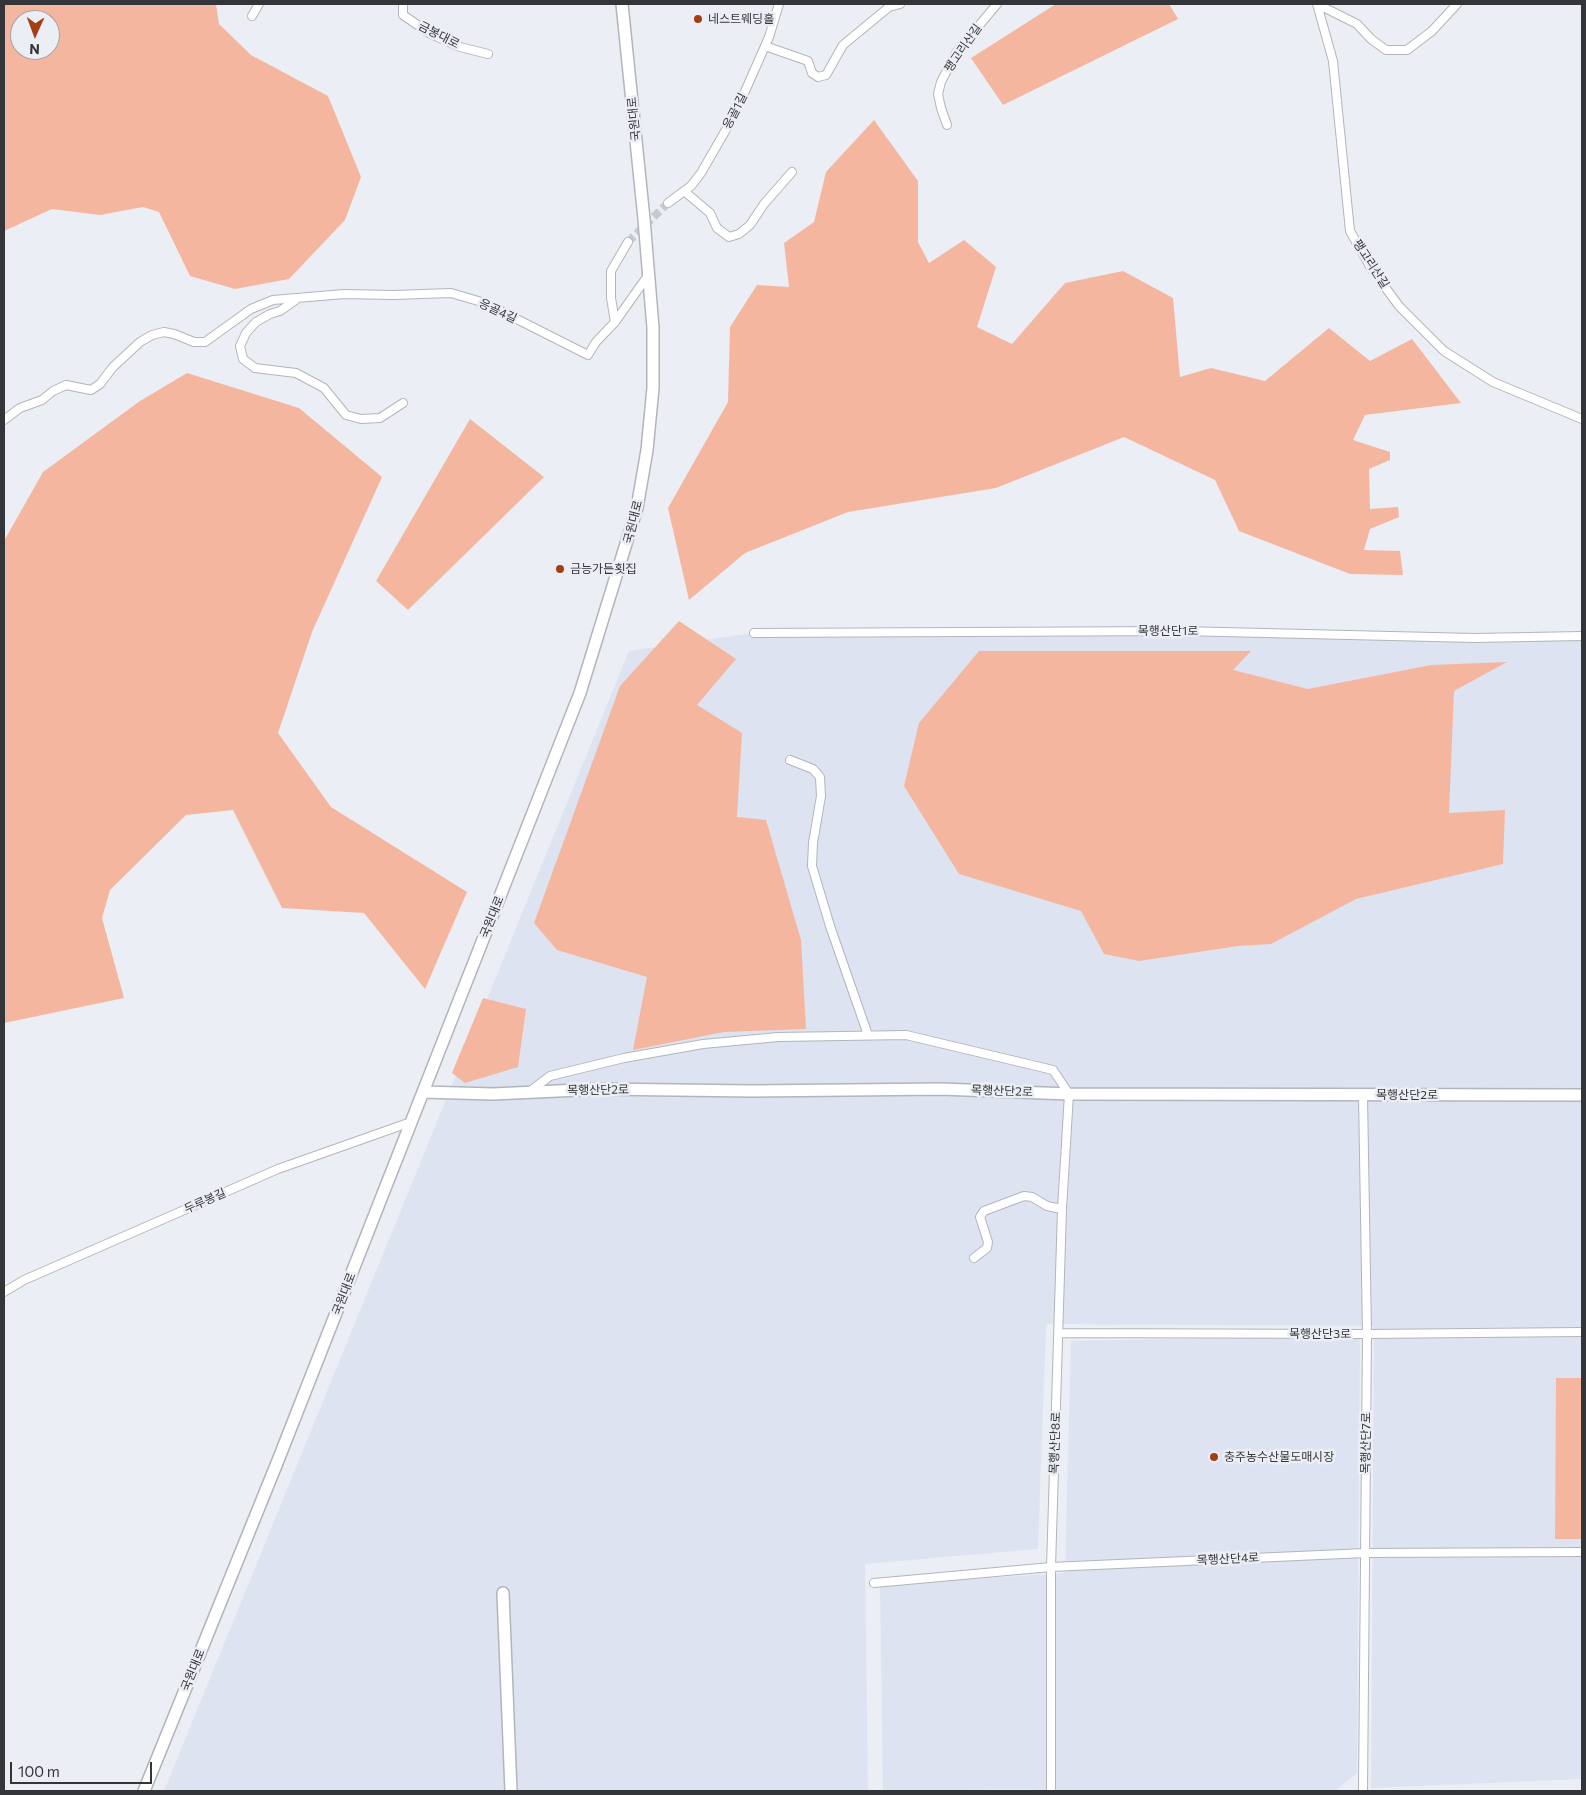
<!DOCTYPE html>
<html>
<head>
<meta charset="utf-8">
<style>
  body { margin:0 }
  #map { position:relative; width:1586px; height:1795px; overflow:hidden; background:#ebeef4; font-family:Commissioner,sans-serif }
  canvas { display:block }
  .frame { position:absolute; inset:0; border:5px solid #343538; pointer-events:none }
  .north { position:absolute; left:10px; top:10px; width:50px; height:50px; box-sizing:border-box; background:#ebeef4; border:1px solid #a2a4a9; border-radius:50%; rotate:182deg; font-size:14px; font-weight:700; line-height:20px; text-align:center; color:#343538 }
  .north::after { content:''; display:block; margin:auto; width:18px; height:22px; background:#a43f13; clip-path:polygon(50% 0,100% 100%,50% 72%,0 100%) }
  .scale { position:absolute; left:10px; top:1762px; width:142px; height:22px; box-sizing:border-box; border:2px solid #343538; border-top:0; padding-left:6px; font-size:15px; line-height:18px; white-space:nowrap; color:#343538; -webkit-text-stroke:4px #ebeef4; paint-order:stroke }
</style>
</head>
<body>
<div id="map">
<canvas width="1586" height="1795"></canvas>
<div class="frame"></div>
<div class="north">N</div>
<div class="scale">100 m</div>
</div>
<script>
const context = document.querySelector('canvas').getContext('2d');
context.lineJoin = 'round';
function fillPath(path, color) {
  context.fillStyle = color;
  context.fill(path, 'evenodd');
}
function toPath(rows) {
  const path = new Path2D();
  for (const r of rows) {
    path.moveTo(r[0], r[1]);
    for (let i = 2; i < r.length; i += 2) path.lineTo(r[i], r[i + 1]);
  }
  return path;
}
function trace(path, color, width, dash) {
  context.strokeStyle = color;
  context.lineWidth = width;
  context.lineCap = dash ? 'butt' : 'round';
  context.setLineDash(dash || []);
  context.stroke(path);
}
function drawText(font, color, halo, rows, align = 'center') {
  context.font = font + ' Commissioner,"Noto Sans KR",sans-serif';
  context.lineWidth = 5;
  context.setLineDash([]);
  context.textBaseline = 'middle';
  context.strokeStyle = halo;
  context.fillStyle = color;
  for (const [text, x, y, turn = 0] of rows) {
    context.save();
    context.translate(x, y);
    context.rotate((+turn || 0) * Math.PI / 180);
    context.textAlign = isNaN(turn) ? turn : align;
    if (halo) context.strokeText(text, 0, 0);
    context.fillText(text, 0, 0);
    context.restore();
  }
}
fillPath(toPath([
  [754,633,1495,637,1582,635,1582,1779,1371,1788,1374,1326,1046,1324,1038,1549,865,1564,868,1791,164,1791,629,651],
  [1360,1335,1357,1773,1335,1791,1060,1791,1026,1789,883,1791,880,1585,1065,1573,1071,1341]
]), '#dde3f0');
fillPath(toPath([
  [4,4,216,4,219,24,251,55,328,96,361,177,345,220,289,279,235,289,190,276,159,212,143,207,100,215,52,209,4,231],
  [20,20,50,20,50,50,20,50],
  [1056,4,1169,4,1178,19,1003,105,971,58],
  [874,120,918,181,918,242,929,263,964,240,996,267,977,327,1012,344,1065,283,1123,271,1173,298,1180,377,1211,368,1265,381,1329,328,1370,361,1412,339,1461,403,1365,415,1353,440,1390,452,1390,460,1369,469,1370,509,1398,507,1399,517,1370,529,1364,550,1400,551,1403,575,1350,574,1239,531,1215,480,1124,437,996,488,848,512,745,553,689,600,668,508,728,402,730,327,757,285,789,287,784,243,814,222,826,172],
  [187,373,299,408,382,477,312,632,278,733,331,807,467,892,425,989,364,913,282,908,233,810,186,815,110,890,102,918,124,998,4,1023,4,541,43,472,140,401],
  [470,419,544,477,408,610,376,581],
  [679,621,736,659,697,705,742,733,737,817,766,820,801,940,806,1029,724,1032,633,1050,647,977,557,950,534,923,620,686],
  [979,651,1251,651,1233,670,1308,689,1431,665,1507,662,1454,691,1449,813,1505,810,1503,864,1356,899,1271,944,1238,946,1139,961,1104,954,1081,911,959,874,904,786,919,723],
  [483,998,526,1009,518,1067,465,1083,452,1073],
  [1556,1378,1582,1378,1582,1539,1555,1539]
]), '#f5b6a0');
trace(toPath([
  [628,242,668,203]
]), '#c6c9ce', 8, [8, 4]);
const street = toPath([
  [403,4,403,15,431,34,460,47,488,54],
  [1317,4,1333,61,1350,231,1371,268,1399,306,1444,351,1493,382,1582,419],
  [1317,4,1357,24,1371,39,1386,50,1407,50,1432,31,1457,4],
  [252,16,259,4],
  [765,46,808,61,812,73,818,77,826,75,843,45,889,7,900,4],
  [947,125,941,108,938,94,941,82,956,53,997,4],
  [684,191,710,213,717,228,729,237,739,234,750,225,764,204,792,172],
  [668,203,691,186,701,173,735,114,769,37,779,4],
  [297,299,280,311,270,314,256,322,246,333,240,346,243,359,255,368,296,373,324,388,346,415,361,419,380,418,403,403],
  [615,322,611,298,611,271,628,242],
  [4,420,20,408,42,400,53,391,66,385,91,390,100,384,113,367,140,342,152,335,164,332,174,334,194,342,205,342,251,309,273,300,344,294,393,295,451,293,485,303,588,355,596,342,615,322,649,274],
  [754,633,1180,631,1475,638,1582,636],
  [790,760,813,769,820,777,821,796,813,843,812,866,830,926,868,1035],
  [529,1092,550,1076,624,1058,703,1044,778,1037,906,1035,1053,1070,1069,1094,1062,1209,1051,1567,1051,1791],
  [974,1258,987,1248,988,1242,980,1217,984,1211,1024,1196,1032,1197,1047,1206,1062,1209],
  [4,1292,24,1280,278,1169,411,1122],
  [1059,1333,1367,1334,1582,1332],
  [874,1583,1051,1567,1365,1553,1582,1552],
  [1363,1791,1367,1334,1363,1095]
]);
const secondary = toPath([
  [423,1092,493,1094,600,1089,752,1091,941,1089,1069,1094,1582,1095],
  [503,1593,511,1791],
  [144,1791,277,1463,580,693,637,508,647,450,653,388,653,328,644,219,622,4]
]);
trace(street, '#b2b5bb', 10);
trace(secondary, '#b2b5bb', 14);
trace(street, '#fff', 8);
trace(secondary, '#fff', 11);
for (const [x, y, r, color] of [
  [698,19,5,"#a43f13"],
  [560,569,5,"#a43f13"],
  [1214,1457,5,"#a43f13"]
]) {
  const dot = new Path2D();
  dot.arc(x, y, r, 0, 2 * Math.PI);
  context.fillStyle = color;
  context.fill(dot);
  trace(dot, '#ebeef4', 2);
}
drawText('12px', '#343538', '#ebeef4', [
  ["네스트웨딩홀",708,19],
  ["금능가든횟집",570,569],
  ["충주농수산물도매시장",1224,1457]
], 'left');
drawText('12px', '#343538', '#ebeef4', [
  ["금봉대로",439,35,27],
  ["팽고리산길",963,48,-55],
  ["응골1길",735,111,-63],
  ["국원대로",634,119,-96],
  ["팽고리산길",1371,264,57],
  ["응골4길",498,311,25],
  ["국원대로",633,522,-76],
  ["목행산단1로",1168,631],
  ["국원대로",492,917,-68],
  ["목행산단2로",598,1090,-1],
  ["목행산단2로",1002,1091,2],
  ["목행산단2로",1407,1095],
  ["두루봉길",205,1201,-24],
  ["국원대로",344,1294,-69],
  ["목행산단3로",1320,1334],
  ["목행산단8로",1055,1443,-88],
  ["목행산단7로",1366,1443,-89],
  ["목행산단4로",1228,1559,-3],
  ["국원대로",193,1670,-68]
]);
</script>
</body>
</html>
